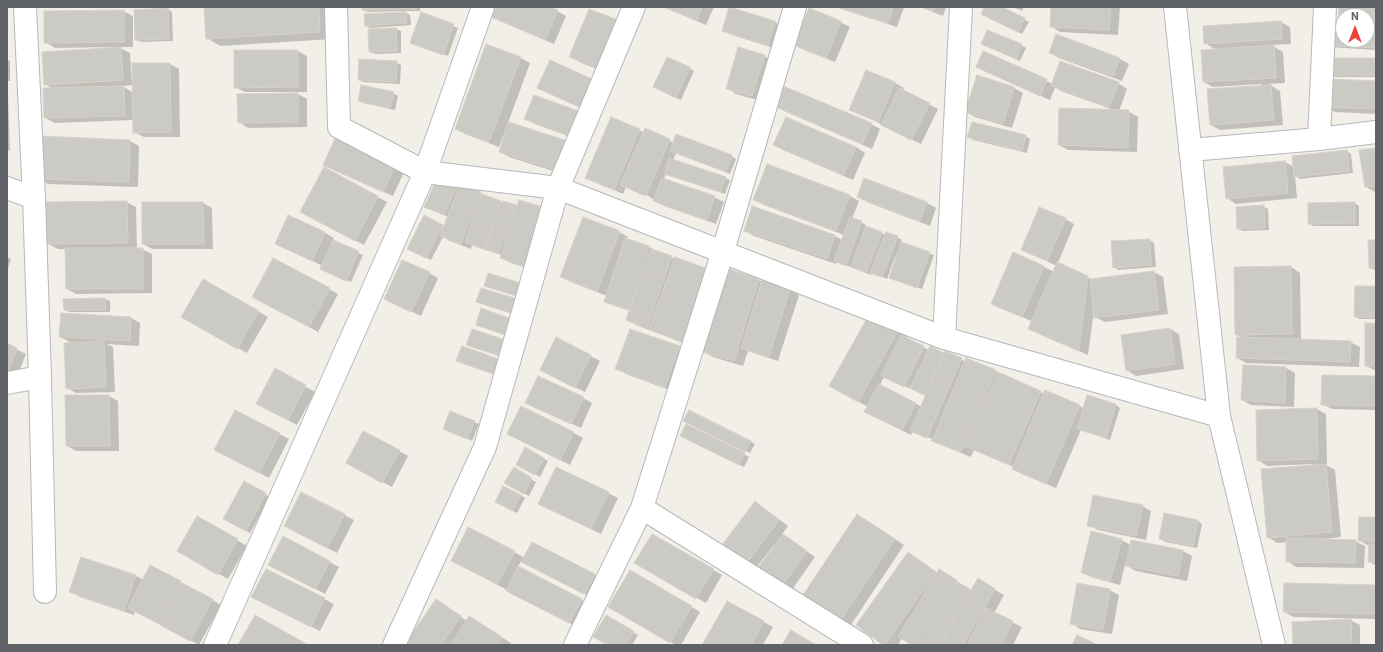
<!DOCTYPE html>
<html>
<head>
<meta charset="utf-8">
<style>
  body { margin:0 }
  #map { position:relative; width:1383px; height:652px; overflow:hidden; background:#f1efe8; font-family:Roboto,sans-serif }
  canvas { display:block }
  .frame { position:absolute; inset:0; border:8px solid #5f6368; pointer-events:none }
  .north { position:absolute; left:1335px; top:8px; width:40px; height:40px; box-sizing:border-box; background:#fff; border:1px solid #bfc1c3; border-radius:50%; rotate:0deg; font-size:11px; font-weight:700; line-height:16px; text-align:center; color:#5f6368 }
  .north::after { content:''; display:block; margin:auto; width:14px; height:18px; background:#ea4335; clip-path:polygon(50% 0,100% 100%,50% 72%,0 100%) }
</style>
</head>
<body>
<div id="map">
<canvas width="1383" height="652"></canvas>
<div class="frame"></div>
<div class="north">N</div>
</div>
<script>
const context = document.querySelector('canvas').getContext('2d');
context.lineJoin = 'round';
function fillPath(path, color) {
  context.fillStyle = color;
  context.fill(path, 'evenodd');
}
function toPath(rows) {
  const path = new Path2D();
  for (const r of rows) {
    path.moveTo(r[0], r[1]);
    for (let i = 2; i < r.length; i += 2) path.lineTo(r[i], r[i + 1]);
  }
  return path;
}
function trace(path, color, width, dash) {
  context.strokeStyle = color;
  context.lineWidth = width;
  context.lineCap = dash ? 'butt' : 'round';
  context.setLineDash(dash || []);
  context.stroke(path);
}
fillPath(toPath([
  [205,7,331,7,333,39,220,46,207,38],
  [363,7,420,7,420,11,403,11,410,15,411,25,370,28,366,26,402,13,402,11,368,12,363,10],
  [497,7,549,7,566,16,554,44,502,21],
  [663,7,714,7,706,25],
  [835,7,904,7,897,27],
  [920,7,946,7,943,16],
  [986,7,1000,7,1029,22,1022,34,986,17],
  [1013,7,1024,7,1022,11],
  [1052,7,1120,7,1118,35,1060,32,1051,26],
  [1340,7,1376,7,1376,50,1329,47,1343,32,1343,40,1367,40,1367,16,1343,16,1343,30,1339,28],
  [729,8,775,22,784,28,777,49,732,35,723,30],
  [168,9,172,12,173,41,141,42,136,40],
  [589,10,607,73,579,62,570,56],
  [123,11,133,16,133,47,118,47,130,53,132,85,122,86,134,93,133,64,170,64,179,69,180,137,144,137,134,132,134,120,55,123,45,118,54,89,45,84,113,49,113,47,55,48,45,42],
  [422,14,458,28,448,56,416,45],
  [840,22,850,27,835,62,804,50,795,45],
  [1281,22,1290,27,1291,44,1271,45,1283,52,1285,83,1268,84,1280,91,1283,125,1220,130,1211,125,1261,86,1261,84,1213,87,1204,82,1216,50,1205,43],
  [396,29,401,31,401,53,375,54,370,52],
  [982,44,1021,45,1026,48,1020,61],
  [487,45,521,58,530,63,508,123,571,143,572,177,509,157,500,152,505,135,504,134,499,147,465,134,456,129],
  [298,51,307,56,307,92,245,92,235,87],
  [983,53,1053,84,1118,83,1127,89,1119,111,1128,111,1138,117,1137,152,1068,150,1059,145,1114,110,1061,91,1055,87,1050,100,986,72,977,67],
  [1050,53,1120,59,1129,64,1122,81,1059,58],
  [764,56,773,61,761,101,736,94,727,88],
  [668,58,694,71,681,100,659,89],
  [7,60,10,61,10,81,7,81],
  [1376,60,1376,77,1333,77,1328,74],
  [396,62,401,65,400,84,363,82,359,79],
  [867,71,895,83,904,88,903,91,938,109,921,144,850,109],
  [596,82,593,114,538,88],
  [1376,82,1376,114,1335,112,1325,107],
  [1014,88,1023,93,1012,128,975,117,966,112],
  [7,93,8,93,10,151,7,150],
  [393,93,398,96,395,110,363,103,359,100],
  [298,94,307,99,307,127,248,128,239,122],
  [775,106,871,124,880,129,872,149,784,111],
  [583,114,584,142,535,124,526,119],
  [639,130,644,133,645,130,674,143,731,156,736,159,730,174,676,153,673,160,730,180,725,194,666,174,664,179,714,197,724,202,716,224,664,206,642,192,642,195,626,187,623,194,586,177],
  [1025,136,1030,139,1027,153,973,140,969,137],
  [40,137,130,141,139,146,138,187,48,184,39,179],
  [774,145,856,147,865,153,853,180,783,150],
  [1376,149,1376,192,1375,192,1366,187],
  [1346,151,1351,154,1353,173,1300,179,1295,176,1297,198,1236,204,1227,198,1285,162,1294,167],
  [406,168,393,196,333,170],
  [324,169,387,202,364,245,311,217],
  [439,176,503,203,518,207,520,201,533,270,511,263,501,258,502,255,489,250,488,251,472,245,471,249,450,241,443,237,431,260,413,251,424,217,444,227,448,217,426,207],
  [865,179,927,203,936,208,930,226,867,202,858,196],
  [850,196,859,201,852,219,861,222,866,225,865,226,886,235,897,237,902,240,900,243,934,255,922,289,890,278,897,257,895,257,887,279,872,272,871,275,851,266,851,267,837,262,836,264,754,236,745,231,753,208,835,236,842,240,844,235,764,205,755,200],
  [126,202,136,207,137,249,142,249,152,254,152,293,76,294,67,289,66,249,58,249,48,244],
  [203,203,212,208,213,249,152,249,143,244],
  [1355,203,1359,206,1359,226,1313,226,1309,223],
  [1263,206,1268,209,1269,230,1242,231,1238,228],
  [1065,219,1074,224,1058,263,1093,280,1154,272,1163,277,1168,314,1105,322,1095,317,1094,310,1088,355,1039,334,1030,329,1033,322,992,303,1014,254,1044,267,1054,272,1057,266,1022,250],
  [619,232,628,237,627,240,649,247,675,259,708,270,691,346,636,325,627,320,630,311,615,306,605,301,607,296,571,282,561,277],
  [325,233,334,238,332,241,363,255,351,282,326,272,321,269,323,266,276,244],
  [1150,240,1154,243,1156,267,1118,270,1114,267],
  [1376,241,1376,270,1375,270,1370,268],
  [7,257,11,259,7,272],
  [1291,267,1300,273,1301,340,1350,342,1360,347,1359,367,1246,363,1237,358,1243,338,1236,334],
  [729,271,790,290,799,295,778,361,748,351,743,366,713,357,704,352],
  [429,273,438,278,421,316,385,299],
  [203,280,268,317,247,353,182,317],
  [1376,287,1376,319,1359,319,1355,316],
  [329,289,338,294,318,332,263,302],
  [105,299,110,301,110,312,69,312,65,310],
  [482,310,516,339,477,325],
  [62,314,131,318,140,323,139,346,107,344,113,347,115,392,76,393,67,388,72,343,60,337],
  [870,315,907,335,905,339,929,350,930,347,945,355,946,352,966,362,995,371,1045,394,1084,408,1116,405,1120,408,1110,440,1081,430,1056,488,1022,474,1013,468,1014,467,974,450,971,457,931,441,932,439,913,431,911,435,875,417,868,407,854,399],
  [884,377,927,396,922,407,880,385],
  [1376,324,1376,371,1366,366],
  [1170,329,1179,334,1184,369,1136,376,1127,370],
  [557,339,600,361,585,392,551,375],
  [7,345,26,354,16,379,7,375],
  [679,347,688,353,675,392,626,374,617,369],
  [1286,368,1295,373,1294,407,1251,405,1242,400],
  [275,370,315,392,297,425,266,409],
  [1376,377,1376,410,1332,409,1322,404],
  [66,396,109,396,118,401,119,451,76,451,67,446],
  [583,398,592,403,581,428,527,403],
  [1317,409,1326,414,1327,464,1324,464,1335,470,1341,537,1324,539,1324,540,1355,541,1365,546,1364,568,1296,567,1287,561,1287,542,1277,543,1268,537,1313,464,1267,466,1258,460,1257,410],
  [236,411,289,439,269,478,224,454],
  [474,422,479,424,472,441,449,431],
  [689,423,750,441,755,444,750,453],
  [574,433,583,438,570,465,518,439],
  [686,438,744,454,749,457,744,467],
  [526,449,548,461,540,477,517,465],
  [399,451,408,456,392,487,356,468],
  [557,468,618,498,601,534,539,504],
  [514,469,536,482,529,496,506,483],
  [244,482,270,497,250,533,224,518],
  [302,493,354,520,337,553,294,531],
  [521,495,525,498,517,513,496,502],
  [755,503,764,508,788,526,782,534,815,557,791,591,782,586,775,546,774,545,756,568,747,563],
  [1142,506,1151,511,1146,540,1098,530,1088,525],
  [858,515,904,545,849,628,839,622],
  [197,518,247,546,228,579,178,551],
  [1376,518,1376,566,1369,561,1369,546,1359,540],
  [1198,521,1202,524,1197,548,1165,542,1160,539],
  [652,535,722,575,706,603,636,563],
  [283,538,339,567,325,594,279,569],
  [1121,540,1131,545,1183,551,1192,556,1187,581,1136,571,1125,565,1120,585,1091,577,1082,572],
  [532,543,604,580,594,599,521,561,518,567,591,605,579,628,462,566,514,552,525,558],
  [82,558,136,576,144,580,151,566,221,605,199,645,135,611,134,615,80,597,71,591],
  [917,559,937,573,939,570,972,591,978,580,1004,595,994,613,1022,627,1013,645,914,645,902,638,898,645,885,645,857,625],
  [266,570,334,604,320,631,262,602],
  [630,571,700,612,681,645,676,645,610,606],
  [1376,586,1376,619,1294,617,1284,612],
  [1109,590,1119,595,1112,634,1080,629,1071,623],
  [727,602,773,627,763,645,703,645],
  [445,606,467,621,478,623,511,643,510,645,405,645],
  [606,617,638,635,632,645,610,645],
  [1350,620,1360,625,1360,645,1294,645]
]), '#0003');
const building = toPath([
  [204,7,319,7,320,32,206,39,204,7],
  [362,7,416,7,416,9,362,10,362,7],
  [496,7,551,7,558,10,545,40,491,17,496,7],
  [663,7,702,7,697,20,663,7],
  [729,7,775,21,768,45,722,31,729,7],
  [837,7,893,7,888,23,837,7],
  [922,7,935,7,933,11,922,7],
  [984,7,1002,7,1025,18,1018,32,981,14,984,7],
  [1051,7,1111,7,1109,30,1050,27,1051,7],
  [1339,7,1376,7,1376,30,1367,30,1367,16,1343,16,1343,29,1338,29,1339,7],
  [168,8,169,39,135,40,134,10,168,8],
  [809,8,841,21,826,58,794,45,809,8],
  [589,9,618,20,598,68,569,57,589,9],
  [124,10,124,42,44,43,44,11,124,10],
  [406,12,407,23,365,26,364,14,406,12],
  [421,12,454,24,443,55,410,43,421,12],
  [1281,21,1282,39,1204,44,1203,26,1281,21],
  [396,28,397,51,369,52,368,29,396,28],
  [1324,29,1343,31,1343,40,1367,40,1367,32,1376,33,1376,48,1323,45,1324,29],
  [987,30,1022,44,1016,59,981,44,987,30],
  [1056,34,1120,58,1113,76,1049,53,1056,34],
  [486,44,521,57,489,142,455,129,486,44],
  [1274,45,1276,78,1203,82,1201,50,1274,45],
  [121,47,123,80,44,85,42,52,121,47],
  [738,47,765,55,752,96,726,89,738,47],
  [234,50,298,50,298,87,234,88,234,50],
  [983,51,1047,79,1040,96,976,67,983,51],
  [667,57,690,67,676,98,653,87,667,57],
  [1327,58,1376,58,1376,75,1327,75,1327,58],
  [359,59,397,61,396,82,358,80,359,59],
  [550,60,596,81,584,109,537,88,550,60],
  [1060,61,1119,82,1109,107,1051,86,1060,61],
  [132,63,170,63,171,132,133,133,132,63],
  [866,70,895,82,878,122,849,110,866,70],
  [977,75,1014,87,1003,124,965,112,977,75],
  [1325,79,1376,81,1376,109,1324,107,1325,79],
  [361,85,394,92,390,108,358,101,361,85],
  [1271,85,1274,120,1210,125,1207,89,1271,85],
  [124,86,125,116,44,118,43,88,124,86],
  [783,86,872,123,862,144,774,106,783,86],
  [899,88,930,103,911,140,881,125,899,88],
  [298,93,298,122,238,123,237,94,298,93],
  [534,95,584,113,574,138,524,119,534,95],
  [1059,108,1129,110,1128,148,1058,145,1059,108],
  [611,117,640,129,614,190,585,178,611,117],
  [786,117,856,147,844,175,773,145,786,117],
  [508,122,571,142,562,172,499,152,508,122],
  [972,122,1026,135,1022,151,967,137,972,122],
  [645,128,670,139,646,196,620,185,645,128],
  [337,134,397,161,383,192,323,165,337,134],
  [676,134,732,155,726,172,670,151,676,134],
  [39,136,130,140,129,182,38,179,39,136],
  [1376,148,1376,186,1365,187,1359,150,1376,148],
  [1347,150,1349,171,1294,177,1292,156,1347,150],
  [669,158,726,177,720,192,664,174,669,158],
  [1285,161,1288,193,1226,199,1223,167,1285,161],
  [767,164,850,195,836,231,753,200,767,164],
  [324,167,378,196,355,241,300,212,324,167],
  [439,174,458,183,444,215,424,207,439,174],
  [662,178,715,196,707,220,653,201,662,178],
  [864,178,927,202,920,221,857,197,864,178],
  [460,184,481,192,461,244,440,236,460,184],
  [482,194,501,201,484,249,465,242,482,194],
  [519,200,543,207,524,266,500,258,519,200],
  [127,201,128,243,47,244,46,202,127,201],
  [503,201,517,205,498,254,485,249,503,201],
  [142,202,203,202,204,244,142,244,142,202],
  [1355,202,1355,223,1308,224,1308,203,1355,202],
  [1264,205,1265,228,1237,229,1236,207,1264,205],
  [752,206,835,235,827,259,744,231,752,206],
  [1039,207,1066,218,1047,261,1021,250,1039,207],
  [288,215,325,232,312,261,275,244,288,215],
  [424,215,443,225,426,258,407,249,424,215],
  [583,217,620,231,597,291,560,277,583,217],
  [850,217,862,221,846,266,834,261,850,217],
  [866,226,882,232,866,273,851,267,866,226],
  [886,232,898,236,882,277,870,273,886,232],
  [625,238,649,246,629,310,604,302,625,238],
  [1150,239,1151,265,1113,268,1111,241,1150,239],
  [333,240,359,251,346,281,320,269,333,240],
  [1368,240,1376,240,1376,268,1369,268,1368,240],
  [901,242,930,252,917,288,889,278,901,242],
  [65,248,143,248,143,289,66,289,65,248],
  [651,249,672,256,647,328,626,320,651,249],
  [1013,252,1044,266,1022,317,991,304,1013,252],
  [675,257,708,269,682,341,649,329,675,257],
  [273,258,330,288,309,327,252,297,273,258],
  [402,260,430,272,411,312,384,299,402,260],
  [1057,262,1088,276,1079,351,1028,329,1057,262],
  [1291,266,1292,334,1235,335,1234,267,1291,266],
  [729,269,759,279,734,361,703,352,729,269],
  [1154,271,1159,310,1094,318,1090,279,1154,271],
  [488,273,527,285,523,298,484,286,488,273],
  [203,279,259,311,237,349,181,317,203,279],
  [762,280,790,289,769,357,741,348,762,280],
  [1355,286,1376,286,1376,317,1354,317,1355,286],
  [481,288,521,300,516,315,476,302,481,288],
  [105,298,106,310,64,310,63,299,105,298],
  [481,308,517,321,511,337,476,325,481,308],
  [61,313,131,317,130,341,59,337,61,313],
  [870,313,899,329,858,402,829,386,870,313],
  [1365,323,1376,323,1376,366,1365,366,1365,323],
  [1170,328,1175,364,1126,371,1121,335,1170,328],
  [472,329,514,343,509,359,466,345,472,329],
  [630,329,680,346,665,387,615,369,630,329],
  [901,335,924,346,904,387,881,376,901,335],
  [556,337,591,355,575,388,540,370,556,337],
  [1237,337,1351,341,1350,362,1236,358,1237,337],
  [104,341,106,387,66,389,64,343,104,341],
  [7,343,17,348,7,373,7,343],
  [462,346,504,361,499,376,456,361,462,346],
  [930,346,944,353,924,395,910,388,930,346],
  [945,351,962,358,927,438,910,431,945,351],
  [966,358,996,370,961,452,932,441,966,358],
  [1243,365,1286,367,1285,403,1241,400,1243,365],
  [275,368,306,385,288,420,256,404,275,368],
  [998,372,1041,391,1009,465,965,446,998,372],
  [1322,375,1376,376,1376,406,1321,405,1322,375],
  [538,376,584,397,571,424,525,403,538,376],
  [879,384,916,403,902,430,864,412,879,384],
  [1045,390,1080,405,1046,484,1012,469,1045,390],
  [65,395,109,395,110,446,66,446,65,395],
  [1087,395,1116,404,1106,438,1077,429,1087,395],
  [521,406,574,432,560,460,507,434,521,406],
  [1317,408,1318,459,1257,461,1256,410,1317,408],
  [235,410,280,433,259,473,214,450,235,410],
  [689,410,751,441,745,452,683,421,689,410],
  [450,411,475,421,467,439,443,429,450,411],
  [686,424,745,453,739,465,680,436,686,424],
  [363,431,400,450,382,483,346,463,363,431],
  [525,447,544,458,535,475,516,465,525,447],
  [1326,464,1332,532,1267,538,1261,469,1326,464],
  [514,467,532,478,524,494,504,483,514,467],
  [556,467,609,492,591,529,538,504,556,467],
  [244,481,266,493,246,531,223,519,244,481],
  [503,486,521,495,513,511,495,502,503,486],
  [301,492,345,514,327,548,284,526,301,492],
  [1093,495,1143,505,1136,536,1087,526,1093,495],
  [755,501,779,520,747,563,722,545,755,501],
  [1164,513,1198,520,1193,546,1159,539,1164,513],
  [857,514,895,539,839,623,801,598,857,514],
  [197,516,238,539,218,575,177,551,197,516],
  [1359,517,1376,517,1376,541,1358,541,1359,517],
  [468,527,515,551,497,584,451,561,468,527],
  [1091,531,1122,539,1110,581,1081,573,1091,531],
  [652,534,714,569,696,599,634,563,652,534],
  [783,534,807,551,781,587,757,569,783,534],
  [283,536,330,561,315,589,268,565,283,536],
  [1286,538,1356,540,1355,563,1286,562,1286,538],
  [1131,540,1183,550,1178,576,1126,566,1131,540],
  [532,542,595,574,584,594,521,562,532,542],
  [1369,544,1376,545,1376,562,1368,562,1369,544],
  [908,552,936,572,885,645,883,645,856,625,908,552],
  [81,557,136,575,124,611,69,592,81,557],
  [150,565,181,581,159,624,128,608,150,565],
  [518,566,582,599,569,623,506,591,518,566],
  [266,569,325,598,311,627,251,597,266,569],
  [939,569,957,580,918,645,912,645,898,637,939,569],
  [630,570,692,606,670,643,608,607,630,570],
  [978,578,995,589,963,645,940,645,978,578],
  [957,582,970,589,939,645,921,645,957,582],
  [182,583,213,599,190,641,160,625,182,583],
  [1077,583,1110,589,1103,630,1070,624,1077,583],
  [1284,583,1376,585,1376,614,1283,612,1284,583],
  [436,599,461,616,441,645,404,645,436,599],
  [727,601,764,621,751,645,702,645,727,601],
  [986,608,1013,621,1001,645,967,645,986,608],
  [255,615,308,645,238,645,255,615],
  [606,615,634,631,626,645,608,645,593,637,606,615],
  [469,616,502,637,497,645,451,645,469,616],
  [1351,619,1352,645,1293,645,1292,622,1351,619],
  [791,630,816,645,782,645,791,630],
  [1077,635,1098,645,1072,645,1077,635]
]);
fillPath(building, '#cccac5');
trace(building, '#d6d1c6', 1);
const minor = toPath([
  [25,7,34,198,40,377],
  [336,7,339,127,425,172,558,188,944,338,1219,416],
  [795,7,723,251,642,508,862,645],
  [1175,7,1219,416,1274,645],
  [1319,139,1325,7],
  [1190,150,1319,139,1376,132],
  [7,188,34,198],
  [944,338,961,7],
  [7,383,40,377,45,592],
  [215,645,425,172,483,7],
  [394,645,485,447,558,188,634,7],
  [575,645,642,508]
]);
trace(minor, '#b5b8bc', 24);
trace(minor, '#fff', 22);
</script>
</body>
</html>
